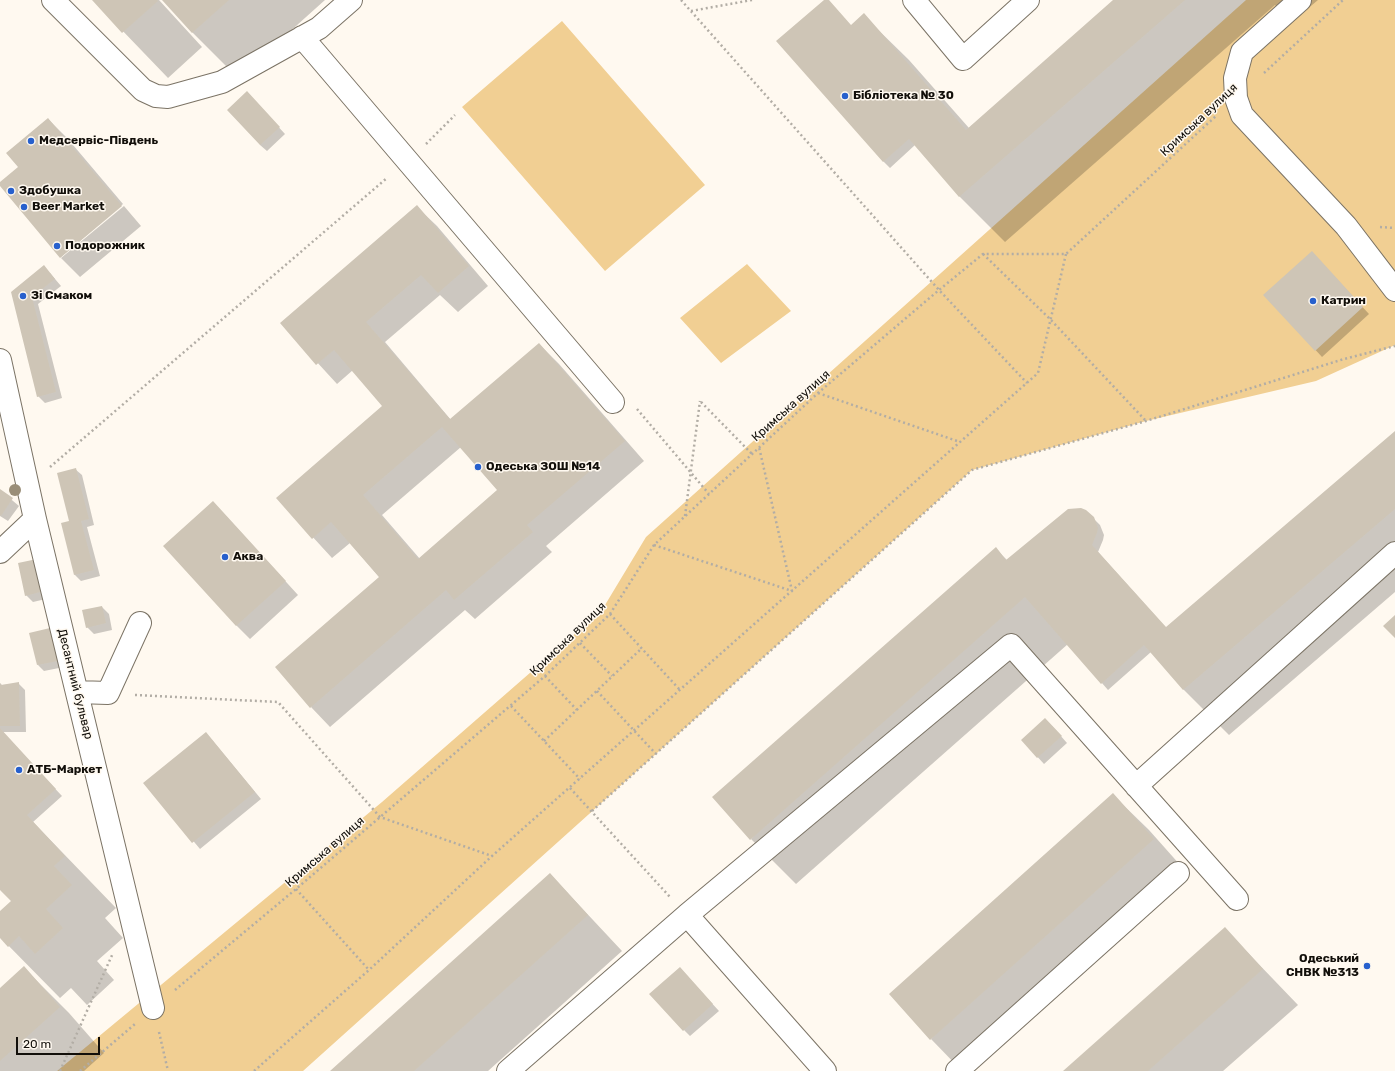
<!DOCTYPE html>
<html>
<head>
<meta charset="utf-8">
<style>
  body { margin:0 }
  #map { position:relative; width:1395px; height:1071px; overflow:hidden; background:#fff9f0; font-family:Rubik,sans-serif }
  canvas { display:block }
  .scale { position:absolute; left:16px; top:1037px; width:84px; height:18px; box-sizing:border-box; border:2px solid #120f0a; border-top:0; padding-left:5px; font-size:12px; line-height:14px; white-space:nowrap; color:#120f0a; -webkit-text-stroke:3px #fff9f0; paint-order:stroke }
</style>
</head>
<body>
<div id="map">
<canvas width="1395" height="1071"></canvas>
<div class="scale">20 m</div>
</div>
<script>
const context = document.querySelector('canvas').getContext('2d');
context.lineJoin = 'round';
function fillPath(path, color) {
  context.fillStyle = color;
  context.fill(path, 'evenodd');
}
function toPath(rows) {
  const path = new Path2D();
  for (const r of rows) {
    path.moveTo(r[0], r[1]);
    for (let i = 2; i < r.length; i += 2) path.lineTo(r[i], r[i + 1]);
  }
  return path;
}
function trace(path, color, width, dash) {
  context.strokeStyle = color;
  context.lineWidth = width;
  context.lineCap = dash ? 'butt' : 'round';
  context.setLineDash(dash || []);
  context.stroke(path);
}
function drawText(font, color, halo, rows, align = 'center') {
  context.font = font + ' Rubik,sans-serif';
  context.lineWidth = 3;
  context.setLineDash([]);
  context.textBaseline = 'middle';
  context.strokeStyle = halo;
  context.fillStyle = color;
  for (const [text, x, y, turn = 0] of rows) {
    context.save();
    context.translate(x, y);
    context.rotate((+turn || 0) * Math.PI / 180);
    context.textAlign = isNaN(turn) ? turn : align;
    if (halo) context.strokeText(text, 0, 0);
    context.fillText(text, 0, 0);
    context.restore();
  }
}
fillPath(toPath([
  [1246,0,1395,0,1395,345,1316,381,1146,421,972,470,303,1071,57,1071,382,802,602,610,646,537],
  [562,21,705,185,605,271,462,107],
  [747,264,791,311,721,363,680,318]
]), '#f1cf93');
fillPath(toPath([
  [93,0,159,0,202,47,168,78],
  [164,0,325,0,238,78,193,33],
  [825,0,828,0,851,26,863,15,909,60,969,128,1115,0,1318,0,1292,22,1275,5,1005,242,960,197,915,145,890,168,883,161],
  [253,99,285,134,267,151,260,145],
  [48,119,68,139,123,204,61,257,0,184,20,167],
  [124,206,141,226,80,277,61,258],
  [417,207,437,226,488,286,458,312,440,295,385,342,451,420,539,344,559,364,644,461,546,546,552,552,475,619,465,610,330,727,311,707,380,578,350,543,332,558,277,498,384,406,353,370,337,384,282,324],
  [461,447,499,490,420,559,382,515],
  [1318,259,1369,314,1322,357,1265,295],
  [50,273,61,286,38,304,62,398,45,403,38,396,13,292],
  [1395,432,1395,592,1229,735,1184,690,1151,652,1108,690,1068,644,796,884,751,839,996,549,1007,560,1093,518,1100,525,1104,535,1103,540,1098,552,1166,628],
  [75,469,82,475,94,525,87,527,100,576,81,581,75,575,70,521],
  [0,490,19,506,8,521,0,516],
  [226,516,298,595,250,639,236,625],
  [19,564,50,598,33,602,26,595],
  [102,607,109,614,112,630,94,634,87,627],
  [50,629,64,667,44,671,38,665],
  [0,683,2,685,19,684,25,690,26,732,2,732,62,796,33,822,116,908,105,918,123,938,97,961,114,980,87,1005,71,988,60,998,0,937,0,912,12,901,0,888],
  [1052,726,1067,743,1044,764,1022,740],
  [212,740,261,799,200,849,145,783],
  [1113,795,1149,830,1189,875,970,1071,962,1071,931,1039],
  [550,874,622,951,488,1071,332,1071],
  [1225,929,1298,1005,1223,1071,1065,1071],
  [24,968,69,1013,104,1053,84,1071,0,1071,0,989],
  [686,975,719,1011,690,1036,684,1030]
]), '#0003');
fillPath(toPath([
  [92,0,157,0,158,1,122,33],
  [162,0,229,0,192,33],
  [824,0,829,0,851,25,864,13,966,130,1113,0,1185,0,959,197,909,139,883,162,776,41],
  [247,91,280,127,260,145,227,110],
  [48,118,122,206,60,258,0,186,0,182,18,167,6,153],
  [417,205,469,266,438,293,421,275,366,322,450,419,539,343,625,441,527,525,533,532,454,600,446,590,310,708,275,667,379,577,331,522,312,539,276,498,382,406,334,350,316,365,280,323],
  [442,427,497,490,418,559,363,495],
  [1312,251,1363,307,1315,351,1263,295],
  [44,265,55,279,32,297,56,392,37,397,11,292],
  [1395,431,1395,509,1183,690,1144,645,1101,684,1025,597,750,840,712,797,996,547,1006,560,1068,509,1081,508,1086,510,1094,517,1098,528,1097,533,1092,545,1166,627],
  [76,468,89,519,81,521,94,570,74,575,61,523,69,521,57,473],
  [0,489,13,498,1,516,0,515],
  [213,501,286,581,236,626,163,546],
  [37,559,44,591,25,596,18,563],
  [102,606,106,623,86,628,82,610],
  [1395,615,1395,638,1383,626],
  [50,628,58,661,37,665,29,633],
  [19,682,20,726,0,726,0,683,1,685],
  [1045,718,1062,736,1037,758,1021,740],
  [0,728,56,789,27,815,65,856,54,866,72,885,46,909,63,928,35,954,19,936,8,947,0,938,0,911,11,901,0,890],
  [206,732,255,792,192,843,143,783],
  [1113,793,1154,839,930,1040,889,994],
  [550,873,588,915,414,1071,330,1071],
  [1225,927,1263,969,1148,1071,1063,1071],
  [24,966,60,1007,0,1061,0,988],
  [680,967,713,1004,683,1031,649,994]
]), '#cec5b6');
const minor = toPath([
  [53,0,143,90,156,96,168,97,222,82,319,28,351,0],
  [914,0,963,59,1028,0],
  [1300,0,1242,52,1235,78,1236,98,1242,115,1346,226,1395,290],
  [302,37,613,402],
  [0,360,35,519,153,1008],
  [0,552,35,519],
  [77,692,108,693,140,623],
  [1136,786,1395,553],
  [687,915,825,1071],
  [508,1071,687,915,1011,645,1237,899],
  [957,1071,1178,873]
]);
trace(minor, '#7b7365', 24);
trace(toPath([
  [681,0,939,290,1027,383],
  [691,11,752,0],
  [1264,73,1343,0],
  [426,144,455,115],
  [1380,227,1395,228],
  [983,254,1051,320,1146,421],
  [818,393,960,442],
  [701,402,752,454],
  [637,409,709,494],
  [50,467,387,178],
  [685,516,700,401],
  [654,545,792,591,759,447],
  [610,614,680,690],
  [580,643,612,676],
  [545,676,577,710],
  [597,691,656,754],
  [135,695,278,702,380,817,492,856],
  [511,706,580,779],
  [544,741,642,648],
  [570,788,670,897],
  [592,811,972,470,1146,421,1344,359,1395,346],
  [296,889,369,970],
  [175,990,296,889,545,676,610,614,654,545,818,393,939,290,983,254,1066,254,1216,116],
  [159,1032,168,1071],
  [60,1071,113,953],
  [80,1071,135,1024],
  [254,1071,369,970,492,856,1038,373,1066,254]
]), '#b2ada5', 2.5, [2, 3]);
trace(minor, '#fff', 22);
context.fillStyle = '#9a8e78';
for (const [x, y] of [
  [15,490]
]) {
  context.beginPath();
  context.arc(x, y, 6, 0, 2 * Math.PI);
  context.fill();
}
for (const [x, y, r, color] of [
  [845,96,4,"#2760cd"],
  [31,141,4,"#2760cd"],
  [11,191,4,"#2760cd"],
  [24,207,4,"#2760cd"],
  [57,246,4,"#2760cd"],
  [23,296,4,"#2760cd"],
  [1313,301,4,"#2760cd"],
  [478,467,4,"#2760cd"],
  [225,557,4,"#2760cd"],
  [19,770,4,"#2760cd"],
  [1367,966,4,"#2760cd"]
]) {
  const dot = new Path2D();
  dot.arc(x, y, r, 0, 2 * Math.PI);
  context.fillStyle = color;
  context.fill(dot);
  trace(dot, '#fff9f0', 1.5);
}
drawText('bold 12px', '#120f0a', '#fff9f0', [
  ["Бібліотека № 30",853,96],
  ["Медсервіс-Південь",39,141],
  ["Здобушка",19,191],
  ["Beer Market",32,207],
  ["Подорожник",65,246],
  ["Зі Смаком",31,296],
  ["Катрин",1321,301],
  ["Одеська ЗОШ №14",486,467],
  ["Аква",233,557],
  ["АТБ-Маркет",27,770],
  ["Одеський",1359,959,"right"],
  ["СНВК №313",1359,973,"right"]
], 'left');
drawText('12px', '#120f0a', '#fff9f0', [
  ["Кримська вулиця",1199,120,-43],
  ["Кримська вулиця",791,406,-42],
  ["Кримська вулиця",568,639,-44],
  ["Десантний бульвар",75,684,76],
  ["Кримська вулиця",325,852,-41]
]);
</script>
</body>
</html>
